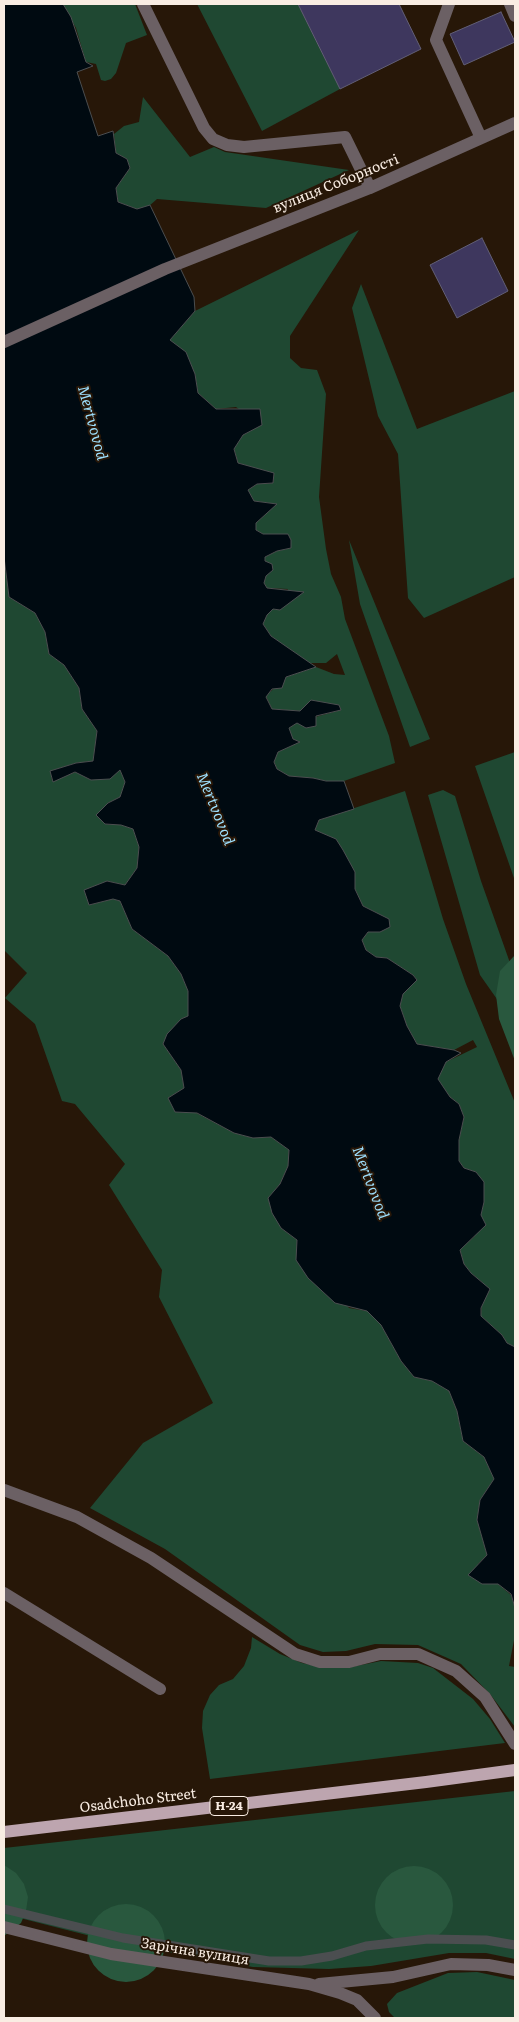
<!DOCTYPE html>
<html>
<head>
<meta charset="utf-8">
<style>
  body { margin:0 }
  #map { position:relative; width:519px; height:2022px; overflow:hidden; background:#271708; font-family:Literata,serif }
  canvas { display:block }
  .frame { position:absolute; inset:0; border:5px solid #f9ede3; pointer-events:none }
</style>
</head>
<body>
<div id="map">
<canvas width="519" height="2022"></canvas>
<div class="frame"></div>
</div>
<script>
const context = document.querySelector('canvas').getContext('2d');
context.lineJoin = 'round';
function fillPath(path, color) {
  context.fillStyle = color;
  context.fill(path, 'evenodd');
}
function toPath(rows) {
  const path = new Path2D();
  for (const r of rows) {
    if (r.length === 3) {
      path.moveTo(r[0] + r[2], r[1]);
      path.arc(r[0], r[1], r[2], 0, 2 * Math.PI);
      continue;
    }
    path.moveTo(r[0], r[1]);
    for (let i = 2; i < r.length; i += 2) path.lineTo(r[i], r[i + 1]);
  }
  return path;
}
function trace(path, color, width, dash) {
  context.strokeStyle = color;
  context.lineWidth = width;
  context.lineCap = dash ? 'butt' : 'round';
  context.setLineDash(dash || []);
  context.stroke(path);
}
function drawText(font, color, halo, rows, align = 'center') {
  context.font = font + ' Literata,serif';
  context.lineWidth = 4;
  context.setLineDash([]);
  context.textBaseline = 'middle';
  context.strokeStyle = halo;
  context.fillStyle = color;
  for (const [text, x, y, turn = 0] of rows) {
    context.save();
    context.translate(x, y);
    context.rotate((+turn || 0) * Math.PI / 180);
    context.textAlign = isNaN(turn) ? turn : align;
    if (halo) context.strokeText(text, 0, 0);
    context.fillText(text, 0, 0);
    context.restore();
  }
}
fillPath(toPath([
  [63,4,135,4,147,35,126,43,116,73,111,79,105,81,101,80,96,64,86,62,76,28],
  [197,4,298,4,340,89,262,131],
  [143,97,190,157,214,147,225,152,349,170,266,208,157,199,148,207,137,209,118,202,116,188,130,168,127,159,116,153,114,134,124,126,139,122],
  [359,230,290,336,290,358,301,368,317,370,326,394,319,497,326,549,331,574,341,597,345,619,389,736,395,763,344,781,326,781,313,778,289,776,277,769,274,761,278,752,299,742,293,739,288,729,297,722,341,710,339,705,327,704,300,711,272,709,266,696,286,677,316,667,334,674,345,675,337,654,326,663,307,663,271,636,263,624,267,615,273,609,280,610,288,589,267,588,264,583,266,576,265,557,277,551,291,548,291,540,288,534,263,534,256,530,256,523,276,504,254,501,248,490,257,484,273,483,274,474,238,463,234,448,243,435,261,425,236,407,216,409,198,393,195,374,169,340,195,311],
  [361,284,417,429,515,391,515,577,424,618,408,598,398,454,378,416,352,308],
  [349,540,430,739,410,747,360,604],
  [4,557,9,597,35,613,45,632,49,654,64,665,79,688,82,709,97,731,93,761,76,763,51,771,52,781,76,772,91,780,120,770,125,782,120,797,108,803,105,824,121,825,133,829,139,847,137,868,125,885,107,881,89,905,113,899,120,901,132,929,168,956,181,974,188,991,188,1016,163,1044,181,1070,184,1088,168,1098,234,1133,253,1138,271,1137,289,1150,288,1166,280,1184,268,1198,281,1228,297,1240,349,1308,367,1311,381,1325,401,1361,414,1377,432,1381,449,1391,457,1411,463,1441,484,1457,494,1479,480,1500,477,1520,487,1555,478,1564,482,1584,498,1584,511,1595,515,1608,515,1635,509,1666,515,1667,515,1727,490,1694,461,1664,418,1645,375,1644,346,1651,323,1652,300,1645,165,1549,90,1508,143,1443,213,1403,159,1297,162,1270,109,1185,125,1164,75,1104,62,1101,35,1024,5,998,27,973,4,950],
  [515,752,515,881,475,766],
  [443,790,455,796,481,881,515,977,506,1012,480,975,428,795],
  [405,791,443,919,466,984,515,1103,515,1347,507,1343,502,1335,481,1316,483,1283,471,1273,464,1264,460,1249,474,1237,484,1202,476,1172,464,1168,459,1161,459,1140,464,1117,459,1104,450,1097,437,1079,446,1062,477,1047,473,1040,454,1050,417,1044,407,1026,400,1006,403,994,417,980,413,975,387,958,376,957,366,950,362,940,368,932,380,932,377,913,363,906,355,889,355,872,315,830,319,820],
  [252,1637,280,1654,302,1663,326,1668,346,1668,381,1661,418,1663,433,1668,473,1699,490,1719,505,1743,210,1779,202,1728,203,1711,210,1695,219,1685,233,1679,244,1666,251,1648],
  [515,1791,515,1959,486,1953,449,1953,371,1966,329,1969,253,1967,126,1945,4,1914,4,1848],
  [477,1972,515,1980,515,2018,395,2018,389,2012,387,2004,397,1993,448,1973]
]), '#1f4832');
fillPath(toPath([
  [515,955,515,1061,499,1019,496,995,500,971],
  [4,1865,16,1873,24,1884,28,1897,26,1911,21,1923,4,1936],
  [414,1905,39],
  [126,1943,39]
]), '#29583e');
const water = toPath([
  [4,4,63,4,71,17,86,62,93,66,77,72,98,136,113,131,116,153,127,159,130,168,116,188,118,202,137,209,150,205,194,297,195,311,170,340,186,352,195,374,198,393,216,409,260,409,262,425,243,435,234,449,238,463,274,473,273,483,257,484,248,490,254,501,277,504,256,523,256,530,263,534,288,534,291,540,291,548,277,551,265,557,265,561,272,564,273,570,266,576,264,583,267,588,304,592,280,610,273,609,267,615,263,624,271,636,316,667,286,677,282,688,272,689,266,697,272,709,300,711,311,700,339,705,341,710,316,716,316,726,306,728,297,723,289,728,293,739,300,742,278,752,274,762,277,769,289,776,313,778,326,781,344,781,354,809,319,820,315,830,336,839,343,850,355,872,355,889,363,906,389,919,390,927,380,932,368,932,362,940,366,950,376,957,387,958,413,975,417,980,403,994,400,1006,407,1026,417,1044,454,1050,461,1053,446,1062,438,1079,450,1097,459,1104,464,1117,459,1140,459,1161,464,1168,476,1172,484,1182,484,1202,481,1215,486,1225,460,1250,464,1264,471,1273,490,1289,481,1308,481,1316,502,1335,507,1343,515,1347,515,1608,511,1594,498,1584,482,1584,468,1575,487,1555,477,1520,480,1500,494,1479,484,1457,463,1441,457,1411,449,1391,432,1381,414,1377,401,1361,381,1325,367,1311,335,1303,308,1278,296,1260,297,1240,281,1228,272,1213,268,1198,280,1184,288,1166,289,1150,271,1137,253,1138,234,1133,197,1113,175,1112,168,1098,184,1088,181,1070,163,1044,167,1034,181,1019,188,1016,188,991,181,974,168,956,132,929,120,901,113,899,89,905,84,890,107,881,125,885,137,868,139,847,133,829,121,825,105,824,96,815,108,803,120,797,125,782,120,770,110,779,91,780,75,772,53,782,50,771,76,763,93,761,97,731,82,709,79,688,64,665,49,654,45,632,35,613,9,597,4,557,4,4]
]);
fillPath(water, '#000a11');
trace(water, '#4b4e50', 1);
trace(toPath([
  [4,1909,123,1938,269,1961,301,1961,332,1956,366,1946,428,1939,486,1940,515,1945]
]), '#4b4e50', 9);
const building = toPath([
  [298,4,399,4,421,49,340,89,298,4],
  [501,12,515,42,464,65,450,34,501,12],
  [482,238,508,291,457,318,430,265,482,238]
]);
fillPath(building, '#3e375e');
trace(building, '#625f76', 1);
trace(toPath([
  [143,4,204,128,213,139,227,145,244,147,345,137,370,188],
  [449,4,436,40,481,138],
  [510,4,515,16],
  [4,342,165,269,370,188,515,123],
  [4,1490,77,1517,151,1558,295,1654,320,1662,349,1662,380,1654,418,1654,456,1671,485,1697,515,1744],
  [4,1593,160,1689],
  [4,1927,111,1954,309,1984,340,1993,357,2000,375,2018],
  [319,1984,393,1977,451,1964,488,1965,515,1970]
]), '#6b6064', 12);
trace(toPath([
  [4,1832,426,1782,515,1770]
]), '#bda5af', 12);
for (const [x, y, w] of [
  [229,1806,38]
]) {
  const box = new Path2D();
  box.roundRect(x - w / 2, y - 9.5, w, 19, 4);
  context.fillStyle = '#271708';
  context.fill(box);
  trace(box, '#f9ede3', 1);
}
drawText('bold 12px', '#f9ede3', null, [
  ["Н-24",229,1806]
]);
drawText('14px', '#f9ede3', '#271708', [
  ["вулиця Соборності",336,184,-22],
  ["Osadchoho Street",138,1801,-7],
  ["Зарічна вулиця",195,1952,9]
]);
drawText('italic 15px', '#9ddefc', '#271708', [
  ["Mertvovod",92,423,75],
  ["Mertvovod",215,809,68],
  ["Mertvovod",370,1183,69]
]);
</script>
</body>
</html>
